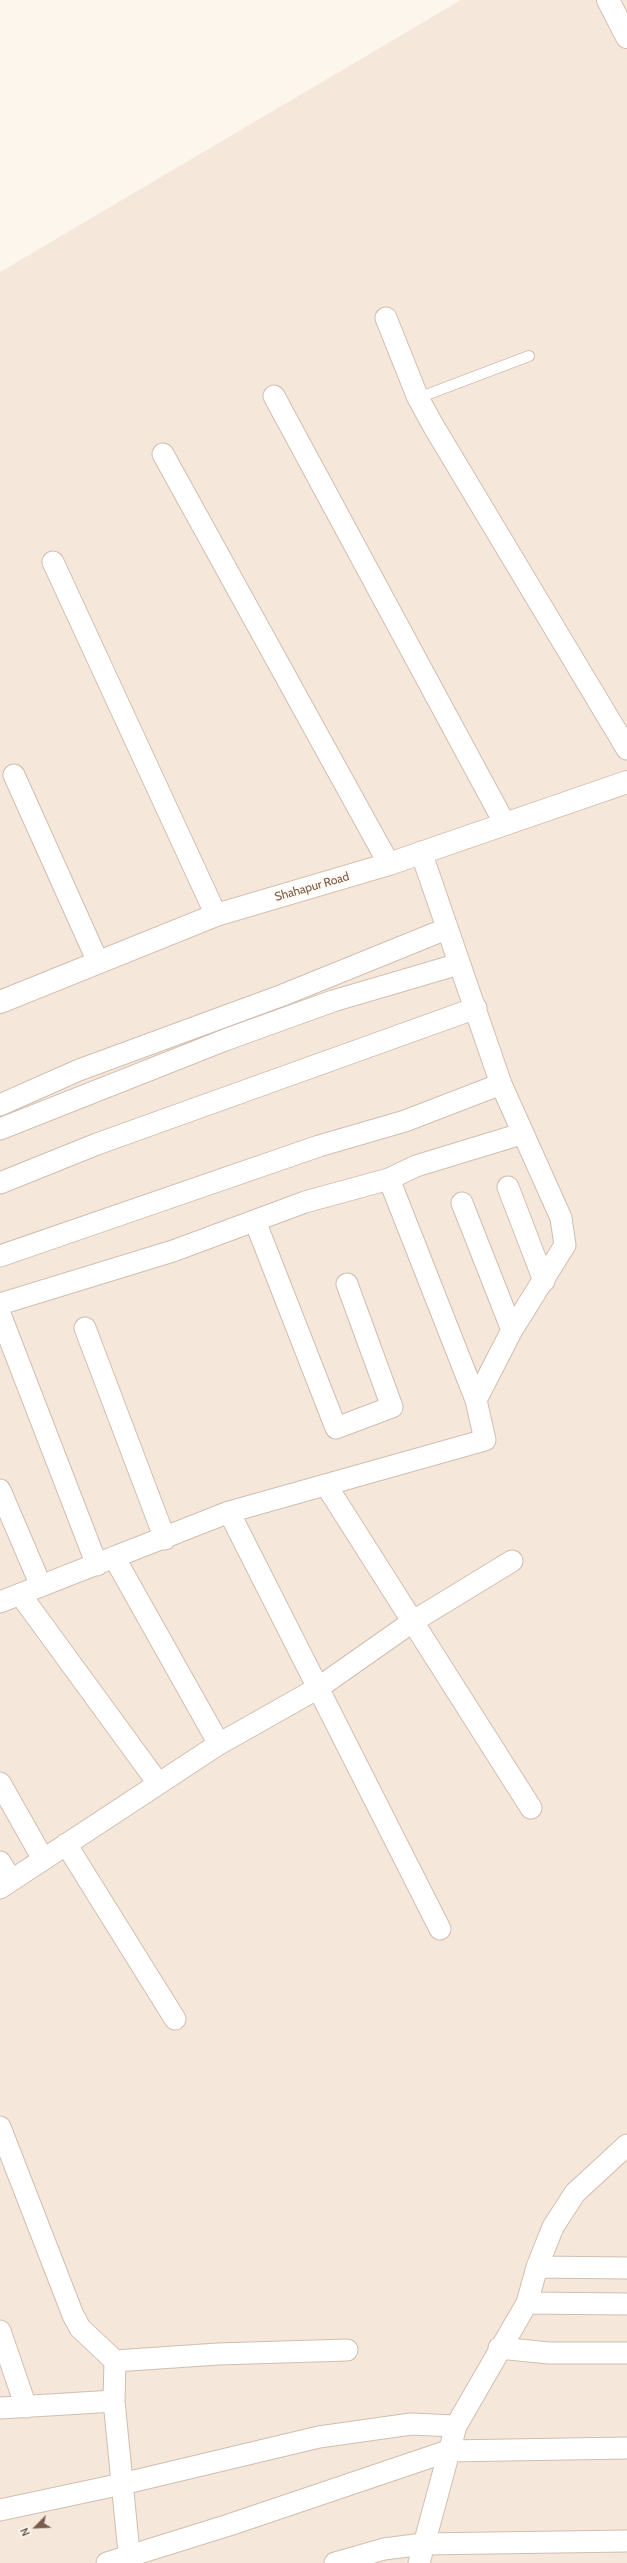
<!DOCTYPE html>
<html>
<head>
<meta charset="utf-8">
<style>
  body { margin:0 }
  #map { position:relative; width:627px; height:2563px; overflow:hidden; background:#fdf6ec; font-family:Cabin,sans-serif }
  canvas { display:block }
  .north { position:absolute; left:16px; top:2507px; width:40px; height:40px; -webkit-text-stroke:3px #fffaf3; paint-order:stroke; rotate:246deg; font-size:11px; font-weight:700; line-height:16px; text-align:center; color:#7a5c4d }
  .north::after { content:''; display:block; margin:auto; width:14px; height:18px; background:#7a5c4d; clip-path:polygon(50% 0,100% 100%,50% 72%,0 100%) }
</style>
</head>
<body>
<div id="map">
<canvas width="627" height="2563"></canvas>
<div class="north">N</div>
</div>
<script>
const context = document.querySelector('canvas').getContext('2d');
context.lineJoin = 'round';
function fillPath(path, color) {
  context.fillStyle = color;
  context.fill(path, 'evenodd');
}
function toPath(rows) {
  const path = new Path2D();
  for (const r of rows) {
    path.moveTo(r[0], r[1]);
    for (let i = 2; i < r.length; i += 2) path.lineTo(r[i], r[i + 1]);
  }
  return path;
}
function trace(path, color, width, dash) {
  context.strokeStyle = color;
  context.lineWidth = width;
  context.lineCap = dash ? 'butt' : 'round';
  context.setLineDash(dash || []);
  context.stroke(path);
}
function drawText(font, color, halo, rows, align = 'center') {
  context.font = font + ' Cabin,sans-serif';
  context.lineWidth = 4;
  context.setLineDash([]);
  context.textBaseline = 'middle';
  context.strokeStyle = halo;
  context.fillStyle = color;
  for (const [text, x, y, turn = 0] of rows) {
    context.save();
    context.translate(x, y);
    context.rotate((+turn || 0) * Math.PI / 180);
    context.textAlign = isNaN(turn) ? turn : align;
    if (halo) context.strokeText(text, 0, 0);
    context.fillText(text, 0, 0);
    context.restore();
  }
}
fillPath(toPath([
  [461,0,627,0,627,2563,0,2563,0,272]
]), '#f5e8da');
const lane = toPath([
  [418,398,529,356]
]);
const street = toPath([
  [386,318,418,398,434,427,627,749],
  [274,396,505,824],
  [163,454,389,864],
  [53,562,216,915],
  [14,775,98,962],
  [0,1105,79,1070,283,995,446,929],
  [0,1129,225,1040,333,1001,459,964],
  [389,1179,476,1400],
  [0,1183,97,1144,476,1008],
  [508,1187,544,1281],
  [462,1203,512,1330],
  [255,1221,336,1428,392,1407,347,1284],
  [0,1256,319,1146,405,1121,501,1084],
  [0,1304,173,1251,305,1202,389,1179,416,1166,521,1134],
  [0,1314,97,1565],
  [85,1328,165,1539],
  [326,1485,531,1808],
  [0,1490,41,1586],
  [229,1512,440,1929],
  [114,1557,219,1744],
  [20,1594,158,1783],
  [0,1602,229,1512,485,1440,476,1400,512,1330,565,1245,561,1218,501,1084,421,852],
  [0,1783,43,1859],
  [66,1844,175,2019],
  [0,1862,11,1880],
  [0,1888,219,1744,318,1688,412,1622,512,1561],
  [0,2127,73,2315,80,2328,115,2361,114,2401,130,2563],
  [537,2267,627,2268],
  [527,2303,627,2304],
  [0,2331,26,2407],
  [499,2348,549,2353,627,2353],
  [115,2361,218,2354,347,2350],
  [0,2408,114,2401],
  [0,2510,122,2484,319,2437,411,2424,456,2426],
  [107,2563,229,2525,448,2451,627,2448],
  [335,2563,384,2549,423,2544,627,2541],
  [419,2563,456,2426,527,2303,537,2267,553,2227,575,2193,627,2145]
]);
const secondary = toPath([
  [608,0,627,37],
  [0,1002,216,915,389,864,627,782]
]);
trace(lane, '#d1beb0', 12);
trace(street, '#d1beb0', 23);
trace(secondary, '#d6c0b0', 24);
trace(lane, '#fff', 10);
trace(street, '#fff', 21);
trace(secondary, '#fff', 22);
drawText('12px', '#7a5c4d', '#fffaf3', [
  ["Shahapur Road",312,887,-16]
]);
</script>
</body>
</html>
